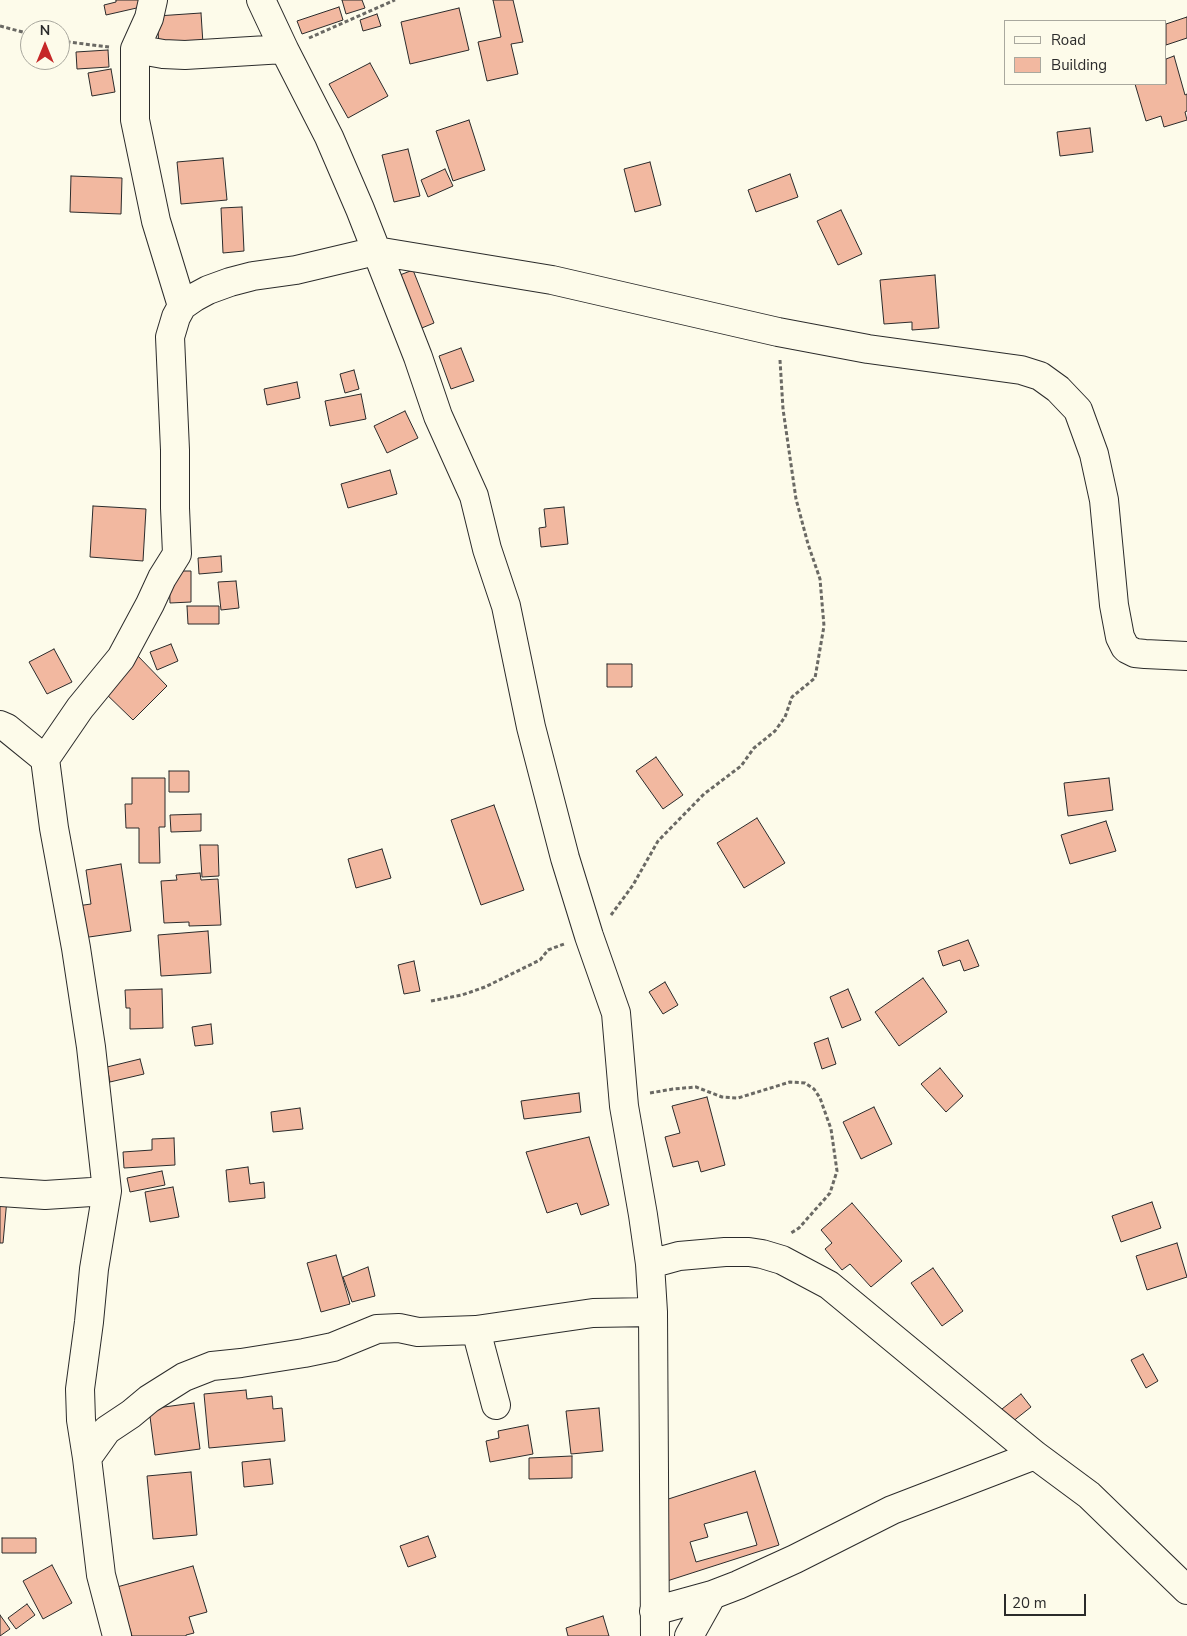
<!DOCTYPE html>
<html>
<head>
<meta charset="utf-8">
<style>
  body { margin:0 }
  #map { position:relative; width:1187px; height:1636px; overflow:hidden; background:#fdfbea; font-family:"Nunito Sans",sans-serif }
  canvas { display:block }
  .legend { position:absolute; left:1004px; top:20px; width:162px; height:65px; box-sizing:border-box; background:#fdfbea; border:1px solid #a9a89e; margin:0; padding:6px 9px; list-style:none; font-size:15px; color:#2b2b2b }
  .legend li { display:flex; align-items:center; gap:10px; height:25px }
  .legend b { width:25px; border:1px solid #a9a89e }
  .north { position:absolute; left:20px; top:20px; width:50px; height:50px; box-sizing:border-box; background:#fdfbea; border:1px solid #a9a89e; border-radius:50%; rotate:0deg; font-size:14px; font-weight:700; line-height:20px; text-align:center; color:#2b2b2b }
  .north::after { content:''; display:block; margin:auto; width:18px; height:22px; background:#c62828; clip-path:polygon(50% 0,100% 100%,50% 72%,0 100%) }
  .scale { position:absolute; left:1004px; top:1594px; width:82px; height:22px; box-sizing:border-box; border:2px solid #2b2b2b; border-top:0; padding-left:6px; font-size:15px; line-height:18px; white-space:nowrap; color:#2b2b2b; -webkit-text-stroke:4px #fdfbea; paint-order:stroke }
</style>
</head>
<body>
<div id="map">
<canvas width="1187" height="1636"></canvas>
<ul class="legend">
<li><b style="height:6px;background:#fdfbea"></b>Road</li>
<li><b style="height:14px;background:#f2b8a0"></b>Building</li>
</ul>
<div class="north">N</div>
<div class="scale">20 m</div>
</div>
<script>
const context = document.querySelector('canvas').getContext('2d');
context.lineJoin = 'round';
function fillPath(path, color) {
  context.fillStyle = color;
  context.fill(path, 'evenodd');
}
function toPath(rows) {
  const path = new Path2D();
  for (const r of rows) {
    path.moveTo(r[0], r[1]);
    for (let i = 2; i < r.length; i += 2) path.lineTo(r[i], r[i + 1]);
  }
  return path;
}
function trace(path, color, width, dash) {
  context.strokeStyle = color;
  context.lineWidth = width;
  context.lineCap = dash ? 'butt' : 'round';
  context.setLineDash(dash || []);
  context.stroke(path);
}
const building = toPath([
  [116,0,139,0,141,7,106,15,104,5,116,2,116,0],
  [342,0,362,0,365,8,346,14,342,0],
  [493,0,513,0,523,42,511,44,518,74,487,81,478,42,501,37,493,0],
  [339,7,343,20,302,34,297,21,339,7],
  [459,8,469,50,410,64,401,22,459,8],
  [201,13,203,44,159,46,157,16,201,13],
  [377,14,381,26,363,31,360,20,377,14],
  [1187,17,1187,38,1166,45,1166,24,1187,17],
  [108,50,109,67,77,69,76,52,108,50],
  [1174,56,1185,95,1187,94,1187,111,1185,112,1187,120,1164,127,1161,116,1146,121,1135,84,1166,84,1166,59,1174,56],
  [370,63,388,96,348,118,329,84,370,63],
  [111,69,115,92,92,96,88,73,111,69],
  [469,120,485,170,453,181,436,131,469,120],
  [1090,128,1093,152,1060,156,1057,132,1090,128],
  [408,149,420,196,394,202,382,155,408,149],
  [223,158,227,200,181,204,177,162,223,158],
  [650,162,661,205,635,212,624,169,650,162],
  [445,169,453,186,428,197,421,180,445,169],
  [790,174,798,197,756,212,748,190,790,174],
  [71,176,122,178,121,214,70,212,71,176],
  [242,207,244,251,223,253,221,208,242,207],
  [841,210,862,254,838,265,817,221,841,210],
  [413,270,434,323,412,332,392,278,413,270],
  [935,275,939,328,912,330,912,322,884,324,880,280,935,275],
  [461,348,474,381,451,389,439,356,461,348],
  [354,370,359,389,345,393,340,374,354,370],
  [297,382,300,398,267,405,264,389,297,382],
  [361,394,366,419,330,426,325,401,361,394],
  [405,411,418,438,387,453,374,426,405,411],
  [390,470,397,494,348,508,341,484,390,470],
  [93,506,146,509,143,561,90,557,93,506],
  [564,507,568,544,541,547,539,528,546,527,544,509,564,507],
  [221,556,222,572,199,574,198,558,221,556],
  [169,571,191,571,191,602,170,603,169,571],
  [236,581,239,608,221,610,218,582,236,581],
  [187,606,219,606,219,624,188,624,187,606],
  [171,644,178,661,157,670,150,652,171,644],
  [54,649,72,682,47,694,29,662,54,649],
  [136,654,167,686,133,720,101,689,136,654],
  [607,664,632,664,632,687,607,687,607,664],
  [656,757,683,795,663,809,636,771,656,757],
  [169,771,189,771,189,792,169,792,169,771],
  [132,778,165,778,165,827,159,827,160,863,139,863,139,828,126,828,125,804,132,804,132,778],
  [1109,778,1113,810,1068,816,1064,783,1109,778],
  [494,805,524,890,481,905,451,820,494,805],
  [201,814,201,831,171,832,170,815,201,814],
  [757,818,785,863,744,888,717,843,757,818],
  [1106,821,1116,851,1070,864,1061,835,1106,821],
  [200,845,218,845,219,876,202,877,200,845],
  [382,849,391,878,356,888,348,859,382,849],
  [121,864,131,931,82,938,77,906,91,904,86,870,121,864],
  [200,873,201,880,218,879,221,925,189,926,189,922,164,923,161,881,177,880,176,875,200,873],
  [208,931,211,973,161,976,158,935,208,931],
  [968,940,979,966,964,971,960,960,943,966,938,951,968,940],
  [414,961,420,991,404,994,398,965,414,961],
  [923,978,947,1012,899,1046,875,1012,923,978],
  [665,982,678,1005,663,1014,649,992,665,982],
  [162,989,163,1028,130,1029,130,1008,126,1008,125,990,162,989],
  [848,989,861,1020,842,1028,830,997,848,989],
  [211,1024,213,1044,195,1046,192,1027,211,1024],
  [828,1038,836,1064,822,1069,814,1043,828,1038],
  [140,1059,144,1074,110,1082,107,1067,140,1059],
  [940,1068,963,1096,946,1112,921,1084,940,1068],
  [579,1093,581,1112,524,1119,521,1101,579,1093],
  [707,1097,725,1165,701,1172,698,1161,673,1167,665,1137,680,1133,672,1106,707,1097],
  [874,1107,892,1144,861,1159,843,1122,874,1107],
  [300,1108,303,1129,273,1132,271,1112,300,1108],
  [589,1137,609,1205,581,1215,577,1203,547,1213,526,1152,589,1137],
  [174,1138,175,1165,124,1168,123,1152,152,1150,152,1139,174,1138],
  [248,1167,250,1184,264,1182,265,1198,229,1202,226,1170,248,1167],
  [162,1171,165,1185,130,1192,127,1178,162,1171],
  [173,1187,179,1217,150,1222,145,1192,173,1187],
  [0,1198,7,1199,3,1243,0,1243,0,1198],
  [1152,1202,1161,1228,1121,1242,1112,1216,1152,1202],
  [852,1203,902,1261,871,1287,850,1264,842,1270,825,1249,832,1243,821,1230,852,1203],
  [1177,1243,1187,1277,1147,1290,1136,1256,1177,1243],
  [336,1255,350,1304,321,1312,307,1263,336,1255],
  [368,1267,375,1296,352,1302,343,1277,368,1267],
  [933,1268,963,1311,942,1326,911,1283,933,1268],
  [1143,1354,1158,1381,1146,1388,1131,1360,1143,1354],
  [246,1390,247,1399,272,1396,273,1409,282,1408,285,1441,209,1448,204,1394,246,1390],
  [1021,1394,1031,1407,1012,1422,1002,1409,1021,1394],
  [194,1403,200,1449,155,1455,149,1409,194,1403],
  [599,1408,603,1451,571,1454,566,1411,599,1408],
  [528,1425,533,1454,490,1462,486,1441,499,1438,498,1431,528,1425],
  [572,1456,572,1478,529,1479,529,1458,572,1456],
  [270,1459,273,1484,244,1487,242,1462,270,1459],
  [755,1471,779,1545,667,1581,653,1504,755,1471],
  [747,1512,757,1545,696,1562,690,1542,708,1537,704,1524,747,1512],
  [191,1472,197,1535,153,1539,147,1476,191,1472],
  [428,1536,436,1557,408,1567,400,1546,428,1536],
  [2,1538,36,1538,36,1553,2,1553,2,1538],
  [52,1565,72,1603,43,1619,23,1581,52,1565],
  [193,1566,207,1612,189,1617,194,1633,186,1635,186,1636,132,1636,117,1587,193,1566],
  [27,1604,35,1615,16,1629,8,1618,27,1604],
  [0,1615,10,1629,0,1636,0,1615],
  [603,1616,609,1636,568,1636,566,1628,603,1616]
]);
fillPath(building, '#f2b8a0');
trace(building, '#2b2b2b', 1);
const minor = toPath([
  [153,0,149,18,135,49,135,120,156,221,182,306],
  [261,0,284,49,329,137,360,209,418,357,438,416,474,496,487,549,506,606,531,727,565,858,589,936,616,1013,624,1106,643,1215,650,1264,653,1312,655,1636],
  [135,49,163,54,185,55,284,49],
  [0,725,7,728,45,759],
  [0,1192,45,1195,107,1191],
  [650,1264,679,1256,725,1252,749,1252,762,1254,782,1260,829,1285,1035,1455,1089,1495,1187,1590],
  [476,1330,496,1405],
  [87,1458,107,1430,131,1414,149,1399,184,1377,212,1366,241,1363,304,1353,333,1347,377,1329,399,1328,418,1332,476,1330,593,1313,653,1312],
  [654,1611,712,1595,738,1585,795,1559,892,1510,1035,1455],
  [117,1636,101,1575,87,1458,81,1420,80,1389,89,1322,94,1269,107,1191,91,1047,76,948,54,828,45,759,80,708,121,658,150,604,162,578,177,554,175,508,175,450,170,337,176,317,182,306,195,297,208,290,230,282,253,276,296,270,376,251,552,280,778,332,868,349,1021,370,1040,376,1058,389,1078,410,1094,454,1104,500,1114,605,1120,637,1125,647,1127,649,1135,653,1145,654,1187,656],
  [689,1636,712,1595]
]);
trace(minor, '#2b2b2b', 30);
trace(toPath([
  [0,26,30,34],
  [309,38,395,0],
  [60,41,109,47],
  [611,915,633,885,658,841,704,794,741,766,754,748,775,731,785,717,792,697,815,678,824,626,820,579,808,544,796,499,783,409,780,360],
  [431,1001,462,995,485,987,540,960,548,950,564,944],
  [650,1093,673,1089,696,1087,722,1097,738,1098,790,1082,805,1083,814,1089,820,1098,831,1129,837,1171,830,1193,799,1228,791,1233]
]), '#6a6964', 3, [4, 2.5]);
trace(minor, '#fdfbea', 28);
</script>
</body>
</html>
